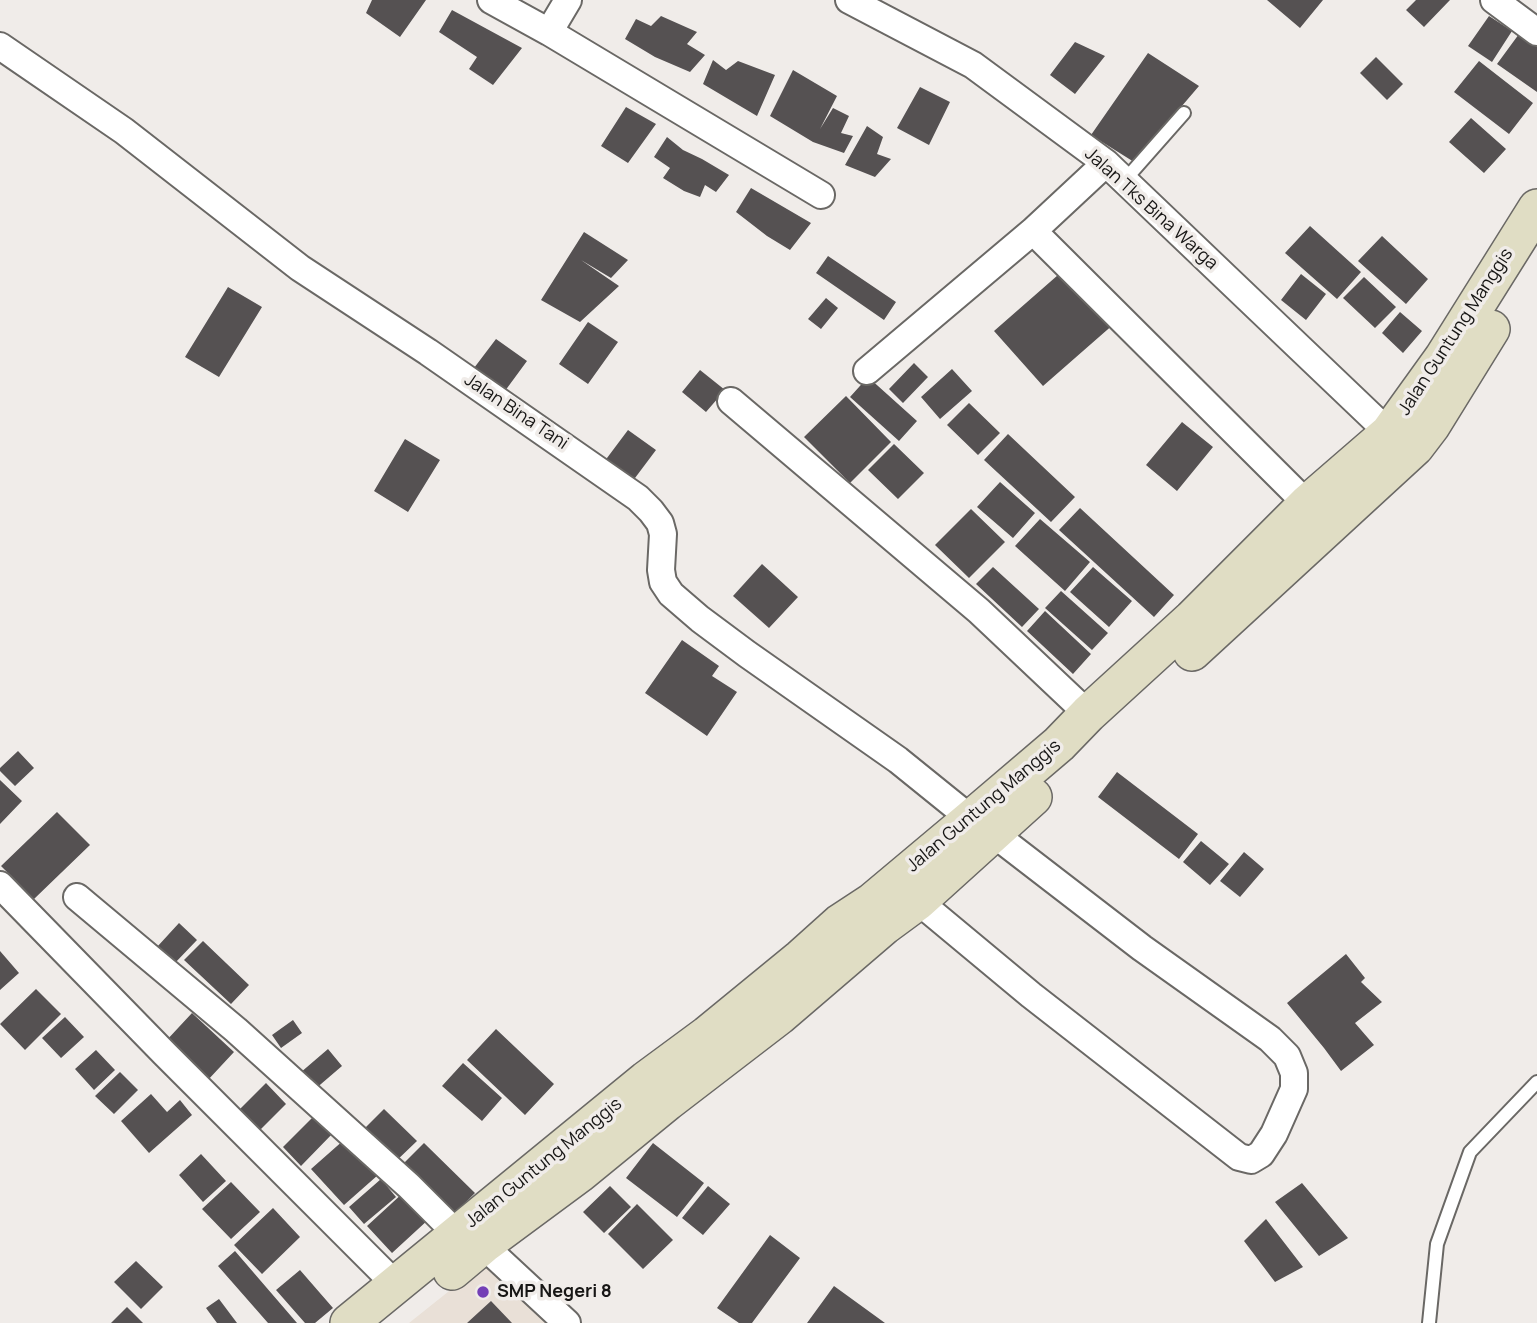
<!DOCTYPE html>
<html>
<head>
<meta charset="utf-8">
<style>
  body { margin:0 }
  canvas { display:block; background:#f0ece9 }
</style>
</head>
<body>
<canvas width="1537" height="1323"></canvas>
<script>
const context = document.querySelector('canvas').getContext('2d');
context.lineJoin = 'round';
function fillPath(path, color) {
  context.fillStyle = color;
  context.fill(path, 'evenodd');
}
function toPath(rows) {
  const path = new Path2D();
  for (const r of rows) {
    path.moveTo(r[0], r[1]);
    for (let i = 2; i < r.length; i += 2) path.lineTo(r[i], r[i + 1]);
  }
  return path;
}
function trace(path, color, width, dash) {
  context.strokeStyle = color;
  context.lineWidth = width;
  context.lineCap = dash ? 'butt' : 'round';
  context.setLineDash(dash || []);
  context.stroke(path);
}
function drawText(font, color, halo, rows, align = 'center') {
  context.font = font + ' Manrope,sans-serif';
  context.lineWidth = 7;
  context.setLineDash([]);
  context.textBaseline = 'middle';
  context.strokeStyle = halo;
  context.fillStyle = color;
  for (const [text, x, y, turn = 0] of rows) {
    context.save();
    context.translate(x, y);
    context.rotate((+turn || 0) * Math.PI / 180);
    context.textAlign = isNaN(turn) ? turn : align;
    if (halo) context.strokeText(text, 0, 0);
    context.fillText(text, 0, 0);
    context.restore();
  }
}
fillPath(toPath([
  [488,1260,549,1323,409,1323]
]), '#e9e0d7');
fillPath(toPath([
  [372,0,426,0,400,37,366,13],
  [1267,0,1323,0,1300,28],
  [1416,0,1450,0,1424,27,1406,10],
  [452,10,522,48,493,85,469,69,477,57,439,32],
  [661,16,697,32,687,44,705,55,690,72,655,57,625,39,636,19,651,26],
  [1489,16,1512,31,1492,62,1468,46],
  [1519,34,1537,47,1537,92,1497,64],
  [1075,42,1105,56,1075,94,1050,75],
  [1148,53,1199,86,1134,162,1091,135],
  [1376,57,1403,84,1387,100,1360,73],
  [713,60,726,70,738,61,775,75,757,116,703,84],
  [1479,61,1533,103,1509,134,1454,92],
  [793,70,837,96,820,129,833,108,849,116,841,133,853,136,844,153,813,142,770,116],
  [920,87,950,102,929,145,897,128],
  [626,107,656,124,628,163,601,146],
  [1471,118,1506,149,1484,173,1449,142],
  [867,126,883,137,877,154,891,159,875,177,845,165],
  [667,137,683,150,702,159,729,175,716,192,705,185,700,197,684,191,663,178,670,168,654,157],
  [751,188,811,223,790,250,767,236,736,212],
  [1310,226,1361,272,1337,299,1285,253],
  [584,232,628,260,611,278,581,260,619,286,580,322,541,300],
  [1382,236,1428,279,1406,304,1358,261],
  [828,256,896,302,884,320,816,273],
  [1066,268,1115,323,1043,386,994,331],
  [1301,274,1326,294,1306,320,1281,300],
  [1364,277,1396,307,1375,328,1343,298],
  [228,287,262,307,219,377,185,357],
  [826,298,838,308,821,329,808,319],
  [1400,312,1422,331,1403,353,1382,333],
  [588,322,618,342,588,384,559,364],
  [496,339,527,361,502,395,471,372],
  [914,363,928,377,903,403,889,389],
  [952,369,972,391,940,419,921,397],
  [700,370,725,390,706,412,682,392],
  [868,377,917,421,899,441,850,397],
  [846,396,891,442,850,483,804,437],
  [969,403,1000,433,978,455,947,425],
  [1182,422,1213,447,1177,491,1146,465],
  [628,430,656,450,632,482,604,462],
  [1008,434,1075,497,1051,522,984,460],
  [405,439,440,460,408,512,374,491],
  [894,444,924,473,898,499,868,470],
  [1000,482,1035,513,1013,538,977,507],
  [1080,508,1174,595,1154,617,1059,530],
  [971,509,1005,542,969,578,935,545],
  [1040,519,1090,562,1065,591,1015,546],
  [762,564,798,597,769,628,733,596],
  [993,567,1039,609,1022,627,976,584],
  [1093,567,1132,601,1109,627,1070,592],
  [1061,591,1108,633,1092,650,1045,608],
  [1045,611,1091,654,1073,674,1027,631],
  [682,640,719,666,712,676,737,692,707,736,645,693],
  [18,751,34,768,15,786,0,771,0,768],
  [1117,772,1198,834,1179,859,1098,797],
  [0,780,22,801,0,824],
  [57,812,90,845,34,899,1,866],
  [1201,841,1229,864,1210,885,1183,862],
  [1244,852,1264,869,1240,897,1220,881],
  [179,923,197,940,174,964,157,947],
  [203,941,249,985,231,1004,184,960],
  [0,951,19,973,0,990],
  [1346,954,1365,978,1361,982,1382,1002,1355,1023,1374,1045,1341,1071,1324,1048,1287,1003],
  [36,989,61,1014,25,1050,0,1024],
  [192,1013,234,1052,207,1081,165,1042],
  [65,1017,84,1037,61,1058,42,1038],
  [293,1020,302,1033,281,1048,272,1035],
  [496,1029,554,1084,525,1115,467,1060],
  [328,1049,342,1066,314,1090,300,1073],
  [96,1050,115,1070,94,1090,75,1069],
  [463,1063,502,1098,482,1121,442,1086],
  [120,1072,138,1090,114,1114,95,1096],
  [266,1083,286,1104,259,1131,239,1110],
  [151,1094,167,1112,180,1100,192,1115,149,1153,121,1121],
  [384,1109,417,1141,394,1163,362,1131],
  [317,1113,335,1131,301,1166,283,1147],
  [345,1139,378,1175,344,1205,311,1169],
  [424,1143,475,1193,453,1215,402,1165],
  [653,1143,704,1183,677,1217,626,1178],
  [201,1154,226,1181,203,1202,179,1175],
  [381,1179,396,1197,364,1224,349,1207],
  [231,1182,260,1212,231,1239,202,1209],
  [1302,1183,1348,1238,1319,1256,1275,1202],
  [610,1186,631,1207,604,1233,583,1212],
  [708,1186,730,1204,703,1235,682,1218],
  [404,1192,429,1219,392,1253,367,1226],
  [637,1204,673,1240,643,1269,608,1234],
  [273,1208,300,1237,262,1274,234,1245],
  [1266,1219,1303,1267,1275,1282,1244,1241],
  [770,1235,800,1258,752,1323,739,1323,717,1308],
  [235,1251,297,1323,268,1323,218,1266],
  [136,1261,163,1287,141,1309,114,1282],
  [300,1270,333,1308,315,1323,305,1323,276,1290],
  [834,1286,885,1323,807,1323],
  [219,1299,237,1323,217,1323,206,1308],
  [491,1301,512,1323,467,1323],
  [127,1307,143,1323,111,1323]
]), '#555152');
const lane = toPath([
  [1124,181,1184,113],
  [1429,1323,1437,1244,1470,1152,1537,1082]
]);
const street = toPath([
  [491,0,549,32,821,195],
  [849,0,973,65,1106,163,1389,433],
  [1494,0,1537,32],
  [549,32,568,0],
  [0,46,124,131,300,268,428,352,638,498,651,511,660,523,663,534,661,570,663,582,671,594,700,619,747,654,898,760,971,819],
  [1033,231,1307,504],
  [867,371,1033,231,1106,163],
  [731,401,979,611,1088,714],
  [0,885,165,1054,396,1285],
  [77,897,236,1030,409,1186,457,1234],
  [918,901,1031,995,1239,1157,1251,1160,1261,1154,1274,1134,1294,1089,1294,1073,1287,1056,1270,1039,1142,948,994,834],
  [483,1245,567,1323]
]);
const secondary = toPath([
  [1192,652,1415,447,1431,426,1491,329],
  [452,1271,483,1245,579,1174,667,1102,779,1016,884,926,918,901,1033,797],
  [349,1323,646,1080,707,1035,801,958,840,923,872,902,971,819,1059,744,1088,714,1192,619,1307,504,1389,433,1443,358,1537,208]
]);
trace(lane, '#6a6865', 16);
trace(street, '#6a6865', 30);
trace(secondary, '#6a6865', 40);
trace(lane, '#fff', 12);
trace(street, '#fff', 26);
trace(secondary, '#e0ddc4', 37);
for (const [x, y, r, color] of [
  [483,1292,7,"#733fb6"]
]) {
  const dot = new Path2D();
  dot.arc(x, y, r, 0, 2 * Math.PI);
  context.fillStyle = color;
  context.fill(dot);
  trace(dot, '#f0ece9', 2.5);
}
drawText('18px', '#171615', '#f0ece9', [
  ["Jalan Tks Bina Warga",1151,209,42],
  ["Jalan Guntung Manggis",1456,332,-57],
  ["Jalan Bina Tani",516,412,34],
  ["Jalan Guntung Manggis",984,806,-40],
  ["Jalan Guntung Manggis",544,1163,-39]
]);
drawText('bold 18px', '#171615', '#f0ece9', [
  ["SMP Negeri 8",497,1292]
], 'left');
</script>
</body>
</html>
